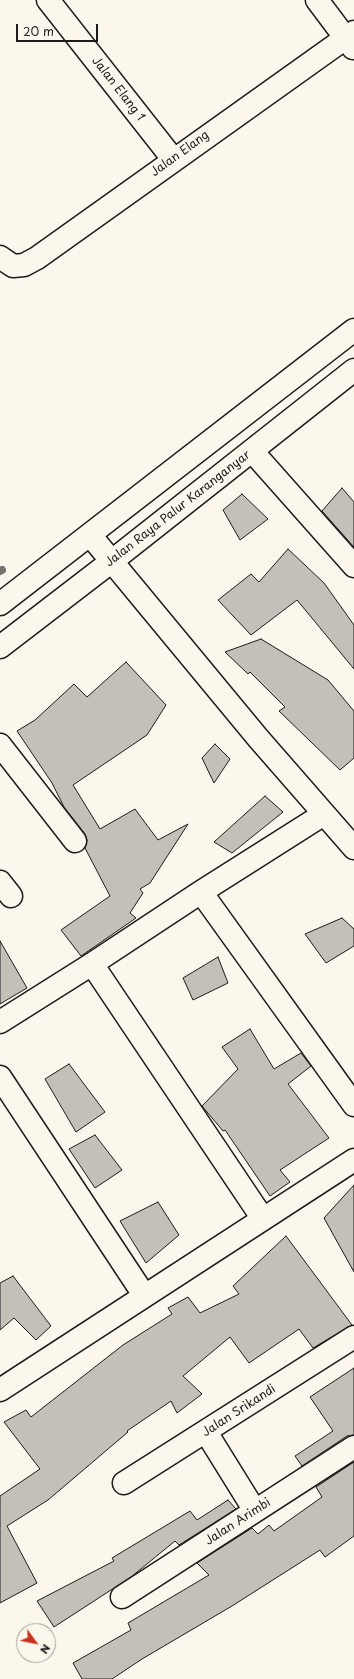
<!DOCTYPE html>
<html>
<head>
<meta charset="utf-8">
<style>
  body { margin:0 }
  #map { position:relative; width:354px; height:1679px; overflow:hidden; background:#fbf7ec; font-family:"Playpen Sans",sans-serif }
  canvas { display:block }
  .north { position:absolute; left:16px; top:1623px; width:40px; height:40px; box-sizing:border-box; background:#fbf7ec; border:1px solid #a29f99; border-radius:50%; rotate:123deg; font-size:11px; font-weight:700; line-height:16px; text-align:center; color:#1c1c1c }
  .north::after { content:''; display:block; margin:auto; width:14px; height:18px; background:#c8321e; clip-path:polygon(50% 0,100% 100%,50% 72%,0 100%) }
  .scale { position:absolute; left:16px; top:24px; width:82px; height:18px; box-sizing:border-box; border:2px solid #1c1c1c; border-top:0; padding-left:5px; font-size:12px; line-height:14px; white-space:nowrap; color:#1c1c1c; -webkit-text-stroke:3px #fbf7ec; paint-order:stroke }
</style>
</head>
<body>
<div id="map">
<canvas width="354" height="1679"></canvas>
<div class="north">N</div>
<div class="scale">20 m</div>
</div>
<script>
const context = document.querySelector('canvas').getContext('2d');
context.lineJoin = 'round';
function toPath(rows) {
  const path = new Path2D();
  for (const r of rows) {
    path.moveTo(r[0], r[1]);
    for (let i = 2; i < r.length; i += 2) path.lineTo(r[i], r[i + 1]);
  }
  return path;
}
function trace(path, color, width, dash) {
  context.strokeStyle = color;
  context.lineWidth = width;
  context.lineCap = dash ? 'butt' : 'round';
  context.setLineDash(dash || []);
  context.stroke(path);
}
function fillPath(path, color) {
  context.fillStyle = color;
  context.fill(path, 'evenodd');
}
function drawText(font, color, halo, rows, align = 'center') {
  context.font = font + ' "Playpen Sans",sans-serif';
  context.lineWidth = 3;
  context.setLineDash([]);
  context.textBaseline = 'middle';
  context.strokeStyle = halo;
  context.fillStyle = color;
  for (const [text, x, y, turn = 0] of rows) {
    context.save();
    context.translate(x, y);
    context.rotate((+turn || 0) * Math.PI / 180);
    context.textAlign = isNaN(turn) ? turn : align;
    if (halo) context.strokeText(text, 0, 0);
    context.fillText(text, 0, 0);
    context.restore();
  }
}
trace(toPath([
  [0,571,2,570]
]), '#74726e', 8);
const building = toPath([
  [342,488,354,502,354,547,322,511,342,488],
  [242,494,268,519,240,540,223,510,242,494],
  [288,549,324,583,354,625,354,669,297,600,251,635,218,600,251,574,259,582,288,549],
  [261,639,328,680,354,711,354,758,340,770,279,711,285,707,250,672,248,674,225,652,261,639],
  [126,662,166,705,147,735,73,785,100,829,135,809,158,840,188,824,150,883,140,889,143,893,130,913,136,918,81,956,61,930,110,896,85,848,87,840,85,834,64,807,52,783,17,731,35,720,74,684,87,697,126,662],
  [215,744,230,759,214,783,202,758,215,744],
  [265,796,283,812,232,853,214,842,265,796],
  [342,918,354,929,354,946,326,963,305,934,342,918],
  [0,941,27,988,0,1004,0,941],
  [218,957,228,983,193,1000,183,978,218,957],
  [250,1029,274,1069,301,1053,311,1066,288,1084,329,1138,280,1170,290,1182,270,1196,225,1130,223,1131,202,1106,238,1069,222,1047,250,1029],
  [69,1064,105,1112,76,1132,45,1079,69,1064],
  [95,1135,122,1170,95,1188,69,1149,95,1135],
  [354,1185,354,1272,324,1218,354,1185],
  [158,1202,179,1235,146,1263,120,1221,158,1202],
  [286,1236,352,1325,313,1348,299,1329,249,1363,230,1337,183,1376,202,1394,177,1413,171,1401,127,1431,128,1432,48,1500,7,1526,37,1583,0,1603,0,1496,40,1469,4,1422,26,1410,31,1417,123,1345,172,1314,168,1308,188,1297,200,1313,239,1294,233,1286,286,1236],
  [13,1276,51,1326,36,1340,14,1318,0,1330,0,1283,13,1276],
  [354,1368,354,1435,347,1436,302,1466,295,1456,333,1431,310,1397,354,1368],
  [354,1462,354,1536,325,1557,320,1550,232,1606,142,1659,112,1679,82,1679,73,1663,131,1630,128,1623,209,1575,197,1563,252,1528,258,1534,269,1525,274,1531,322,1497,316,1487,354,1462],
  [228,1500,236,1509,179,1545,175,1541,131,1577,54,1627,37,1601,114,1561,112,1558,190,1511,197,1520,228,1500]
]);
fillPath(building, '#c3c0b8');
trace(building, '#1c1c1c', 1);
const minor = toPath([
  [48,0,173,159],
  [317,0,353,48],
  [0,257,13,266,24,265,37,258,354,32],
  [252,451,354,566],
  [90,535,258,738,354,848],
  [0,745,75,841],
  [0,882,11,896],
  [201,892,354,1105],
  [92,964,263,1219],
  [0,1022,92,964,201,892,324,814],
  [0,1077,144,1295],
  [0,1390,354,1160],
  [206,1432,255,1511],
  [124,1483,354,1337],
  [122,1597,354,1447]
]);
const major = toPath([
  [0,604,354,330],
  [0,647,112,561,354,370]
]);
trace(minor, '#1c1c1c', 25);
trace(major, '#1c1c1c', 25);
trace(minor, '#fbf7ec', 22);
trace(major, '#fbf7ec', 22);
drawText('12px', '#1c1c1c', '#fbf7ec', [
  ["Jalan Elang 1",118,89,52],
  ["Jalan Elang",180,154,-36],
  ["Jalan Raya Palur Karanganyar",178,509,-38],
  ["Jalan Srikandi",239,1411,-33],
  ["Jalan Arimbi",238,1522,-33]
]);
</script>
</body>
</html>
